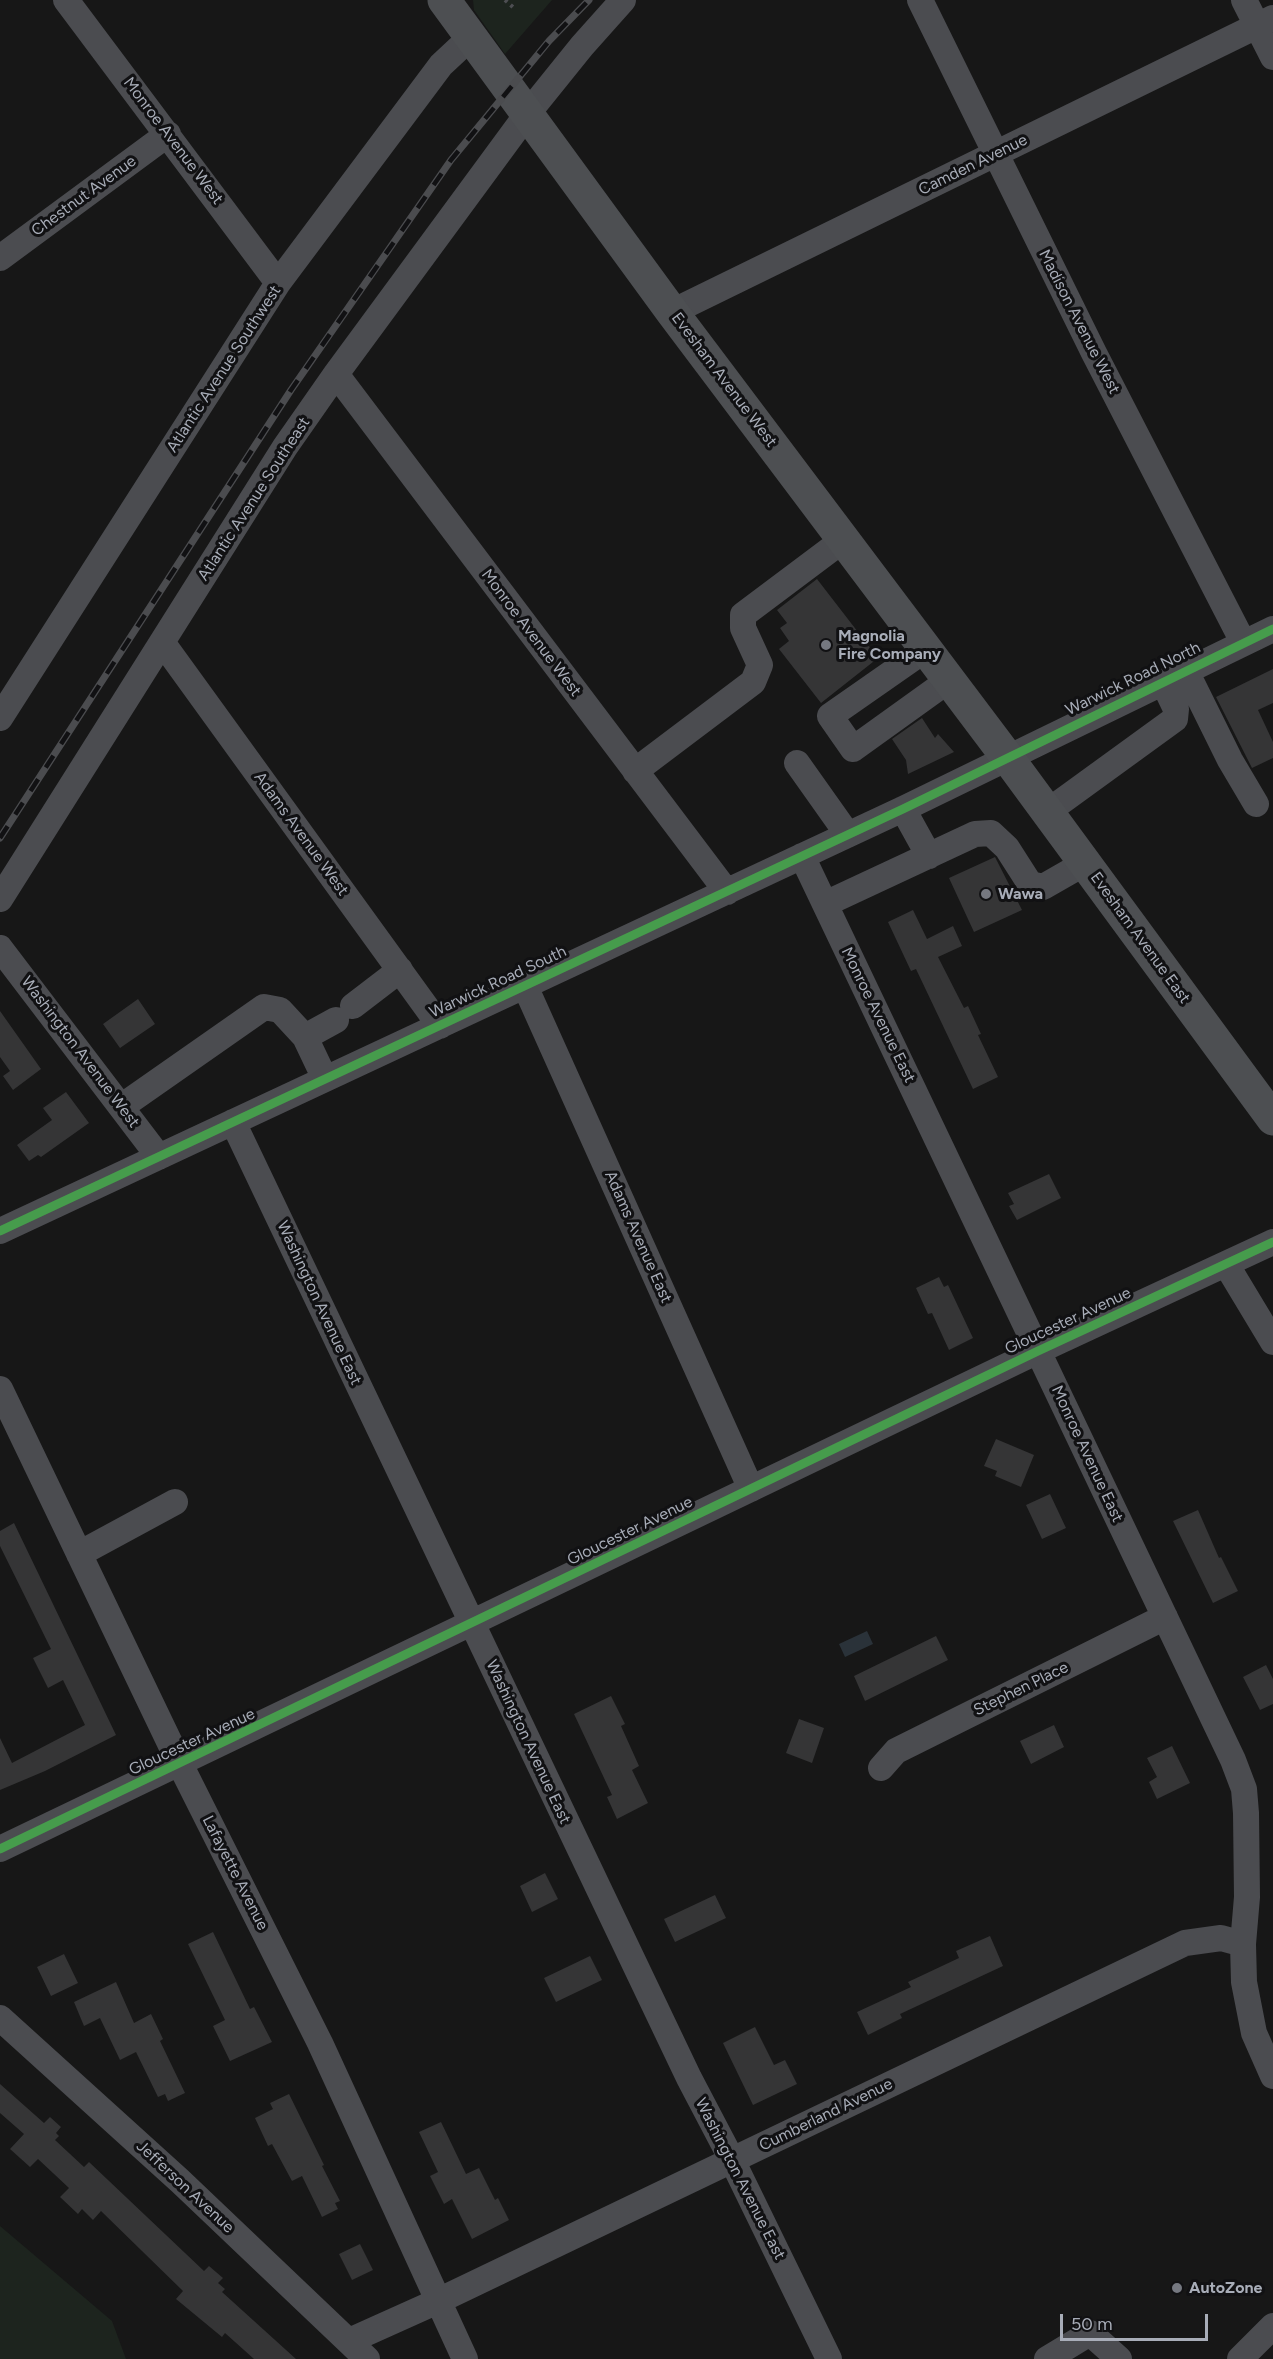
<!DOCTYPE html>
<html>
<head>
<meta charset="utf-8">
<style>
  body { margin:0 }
  #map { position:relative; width:1273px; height:2359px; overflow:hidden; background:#171717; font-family:Figtree,sans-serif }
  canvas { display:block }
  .scale { position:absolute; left:1060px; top:2314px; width:148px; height:27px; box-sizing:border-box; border:3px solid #a8adb8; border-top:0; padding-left:8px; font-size:18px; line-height:21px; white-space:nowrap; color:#a8adb8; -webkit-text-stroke:4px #111113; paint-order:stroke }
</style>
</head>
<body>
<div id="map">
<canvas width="1273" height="2359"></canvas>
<div class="scale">50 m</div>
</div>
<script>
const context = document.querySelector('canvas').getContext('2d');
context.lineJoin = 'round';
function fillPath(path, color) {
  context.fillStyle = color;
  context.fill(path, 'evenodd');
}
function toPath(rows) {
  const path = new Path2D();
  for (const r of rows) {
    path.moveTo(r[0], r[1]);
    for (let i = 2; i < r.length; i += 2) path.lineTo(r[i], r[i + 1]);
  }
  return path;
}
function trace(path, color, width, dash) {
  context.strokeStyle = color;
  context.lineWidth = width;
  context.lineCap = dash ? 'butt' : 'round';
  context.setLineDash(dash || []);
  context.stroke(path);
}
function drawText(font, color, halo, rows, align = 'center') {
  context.font = font + ' Figtree,sans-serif';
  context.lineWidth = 6;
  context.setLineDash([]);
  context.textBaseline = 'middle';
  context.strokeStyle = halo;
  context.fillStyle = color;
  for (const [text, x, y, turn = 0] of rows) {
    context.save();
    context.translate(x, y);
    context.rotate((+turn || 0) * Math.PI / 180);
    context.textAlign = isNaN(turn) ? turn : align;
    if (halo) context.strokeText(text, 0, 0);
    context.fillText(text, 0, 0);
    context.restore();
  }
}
fillPath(toPath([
  [473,0,552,0,505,54,474,10],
  [0,2226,112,2321,126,2359,0,2359]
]), '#1d241e');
fillPath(toPath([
  [867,1631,873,1644,845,1657,839,1644]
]), '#2a3239');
fillPath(toPath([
  [817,579,878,658,821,703,779,649,789,641,780,628,787,623,777,610],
  [1273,669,1273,703,1258,710,1273,742,1273,758,1252,768,1216,697],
  [922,718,935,738,938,734,954,752,908,774,906,760,892,739],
  [995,857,1022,910,974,932,949,878],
  [913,910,927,939,953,926,962,946,938,957,964,1008,968,1006,981,1034,978,1035,998,1077,973,1089,916,969,911,971,888,922],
  [138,999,155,1024,120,1048,103,1024],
  [0,1011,41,1069,13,1090,3,1076,10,1071,0,1057],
  [66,1092,89,1123,41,1157,38,1155,29,1161,17,1145,52,1120,43,1108],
  [1049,1174,1061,1198,1017,1220,1009,1206,1014,1204,1008,1193],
  [939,1277,944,1287,948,1285,973,1338,949,1350,932,1313,928,1314,916,1288],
  [996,1439,1034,1455,1021,1487,995,1476,997,1471,984,1466],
  [1050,1494,1066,1528,1042,1539,1026,1505],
  [1198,1510,1219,1558,1221,1557,1238,1591,1213,1603,1173,1521],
  [14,1523,116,1735,45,1771,0,1790,0,1738,12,1763,85,1725,63,1680,48,1688,33,1658,51,1649,0,1546,0,1531],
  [936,1636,948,1660,865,1701,854,1676],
  [1266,1665,1273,1679,1273,1704,1260,1710,1243,1677],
  [611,1696,625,1724,621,1726,639,1766,632,1770,648,1803,617,1819,607,1797,612,1795,574,1714],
  [799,1719,824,1728,812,1763,786,1753],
  [1054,1725,1064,1747,1031,1764,1020,1741],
  [1172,1746,1190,1783,1157,1799,1149,1782,1157,1777,1147,1758],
  [545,1873,558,1899,532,1912,520,1886],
  [715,1895,726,1918,675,1942,664,1919],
  [213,1932,250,2009,254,2007,272,2042,230,2061,213,2026,225,2020,188,1944],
  [990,1936,1003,1966,900,2014,902,2018,868,2035,857,2012,911,1987,908,1982,959,1958,956,1951],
  [64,1954,78,1983,51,1996,37,1967],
  [590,1956,602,1980,556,2002,544,1978],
  [116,1982,134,2023,151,2014,163,2039,160,2041,185,2093,168,2101,165,2094,158,2097,136,2052,120,2060,100,2018,84,2026,74,2002],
  [755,2027,774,2065,785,2060,797,2084,753,2105,723,2043],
  [0,2084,44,2123,50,2117,61,2127,56,2133,59,2136,55,2140,84,2167,89,2162,204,2271,209,2266,223,2278,218,2283,225,2289,222,2292,296,2359,254,2359,225,2333,222,2337,176,2299,183,2291,101,2211,93,2220,82,2209,78,2214,60,2197,69,2188,38,2159,30,2167,10,2149,24,2134,0,2113],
  [289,2094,324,2165,322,2166,340,2201,335,2203,338,2209,322,2217,302,2176,292,2181,272,2144,268,2146,255,2118,273,2109,270,2103],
  [441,2122,466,2174,479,2168,495,2200,498,2198,509,2220,472,2239,452,2199,444,2204,430,2176,438,2172,419,2132],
  [360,2244,373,2270,352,2280,339,2254]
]), '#353536');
trace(toPath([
  [505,0,515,9]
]), '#4d4e52', 4, [3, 4.5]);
trace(toPath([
  [66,0,278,283],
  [920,0,1094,353,1243,642],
  [1244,0,1273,57],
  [0,258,168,134],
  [672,312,1273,18],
  [336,374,727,892],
  [162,642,440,1026],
  [926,649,830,716,853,749,949,680],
  [1186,671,1230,760,1256,804],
  [0,718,278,283,441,65,471,37],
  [797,763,848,835],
  [635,771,753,682,760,665,743,628,743,615,843,540],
  [903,809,929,856],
  [1047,812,1175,719,1176,709,1163,682],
  [802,856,1233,1760,1244,1789,1246,1813,1247,1897,1243,1944,1244,1982,1254,2033,1273,2076],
  [0,899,285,447,336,374,528,113,582,46,623,0],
  [825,904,975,834,991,833,1007,848,1030,884,1043,887,1085,863],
  [0,948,159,1157],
  [525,986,751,1489],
  [353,1006,400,970],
  [305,1037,336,1020],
  [121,1107,264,1007,280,1010,305,1037,325,1079],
  [233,1122,689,2078,732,2160,829,2359],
  [0,1231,903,809,1273,629],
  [1226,1264,1273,1342],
  [0,1389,180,1764,320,2043,465,2359],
  [79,1554,175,1502],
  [881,1768,896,1751,1165,1617],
  [0,1849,1038,1351,1273,1242],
  [0,2018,180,2181,367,2359],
  [349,2341,438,2301,1185,1943,1221,1938,1243,1944],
  [1047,2359,1090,2333,1119,2359],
  [1240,2359,1273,2326]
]), '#4b4c50', 26);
trace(toPath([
  [444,0,672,312,1007,757,1273,1119]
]), '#4d4f52', 33);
const rail = toPath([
  [0,838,291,390,451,160,549,41,589,0]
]);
trace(rail, '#4b4c4f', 7);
trace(rail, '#111113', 4.5, [14]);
trace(toPath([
  [0,1231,903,809,1273,629],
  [0,1849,1038,1351,1273,1242]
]), '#469c4c', 9);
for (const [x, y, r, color] of [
  [826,645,6,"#757880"],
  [986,894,6,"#757880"],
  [1177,2288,6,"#757880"]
]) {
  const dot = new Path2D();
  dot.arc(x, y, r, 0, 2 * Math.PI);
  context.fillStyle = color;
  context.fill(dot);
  trace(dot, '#111113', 2);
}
drawText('16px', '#a8adb8', '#111113', [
  ["Monroe Avenue West",173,141,53],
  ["Camden Avenue",973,165,-26],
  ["Chestnut Avenue",84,196,-36],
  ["Madison Avenue West",1079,322,63],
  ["Atlantic Avenue Southwest",224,369,-57],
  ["Evesham Avenue West",724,380,53],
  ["Atlantic Avenue Southeast",254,499,-57],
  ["Monroe Avenue West",531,633,53],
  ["Warwick Road North",1133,679,-26],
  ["Adams Avenue West",301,834,54],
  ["Evesham Avenue East",1140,938,54],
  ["Warwick Road South",498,982,-25],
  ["Monroe Avenue East",878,1015,64],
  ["Washington Avenue West",80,1052,53],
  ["Adams Avenue East",638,1237,66],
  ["Washington Avenue East",319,1303,65],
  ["Gloucester Avenue",1068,1321,-25],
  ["Monroe Avenue East",1087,1454,65],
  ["Gloucester Avenue",630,1531,-26],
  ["Stephen Place",1021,1689,-26],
  ["Gloucester Avenue",192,1742,-25],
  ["Washington Avenue East",528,1742,65],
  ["Lafayette Avenue",235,1873,63],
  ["Cumberland Avenue",826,2115,-26],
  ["Washington Avenue East",740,2179,63],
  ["Jefferson Avenue",185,2187,43]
]);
drawText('bold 16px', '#a8adb8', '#111113', [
  ["Magnolia",838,636],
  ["Fire Company",838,654],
  ["Wawa",998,894],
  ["AutoZone",1189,2288]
], 'left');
</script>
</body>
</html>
